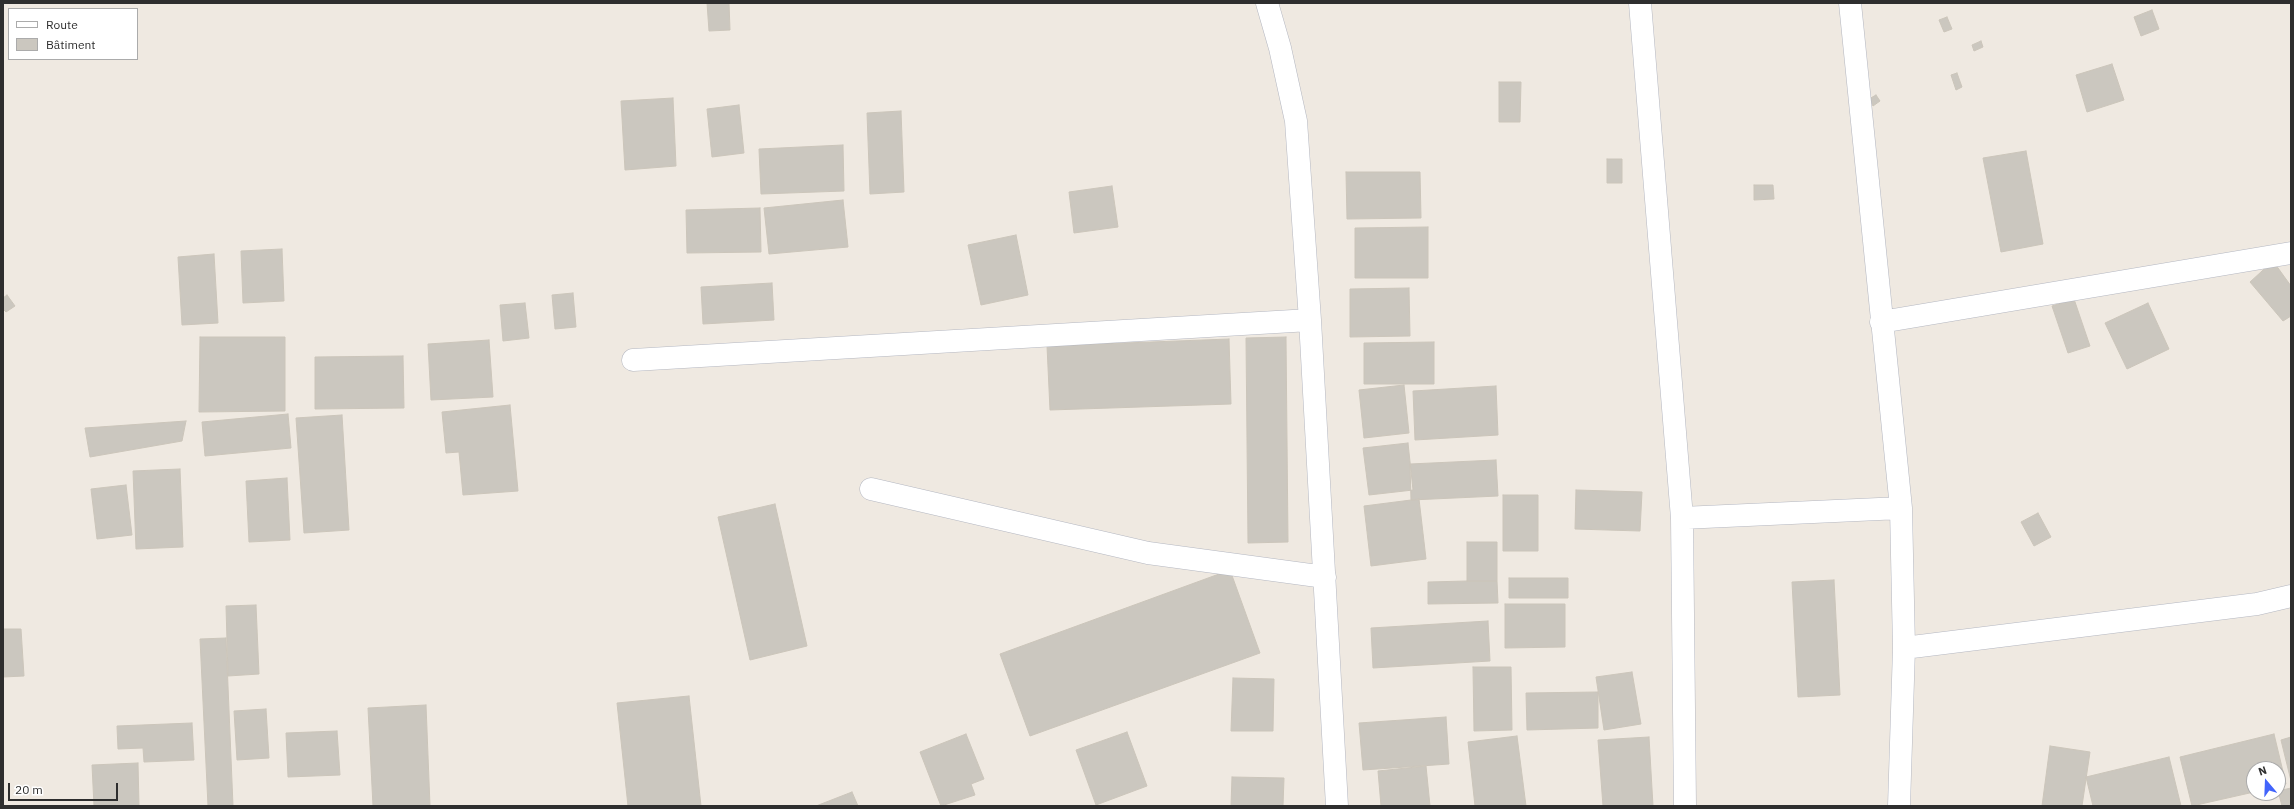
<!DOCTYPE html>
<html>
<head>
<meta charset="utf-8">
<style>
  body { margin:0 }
  #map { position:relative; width:2294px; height:809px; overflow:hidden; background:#efe9e1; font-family:"IBM Plex Sans",sans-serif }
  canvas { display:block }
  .frame { position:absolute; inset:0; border:4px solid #2e2e2e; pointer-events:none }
  .legend { position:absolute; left:8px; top:8px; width:130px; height:52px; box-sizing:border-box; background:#fff; border:1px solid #ababab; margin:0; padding:5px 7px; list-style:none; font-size:12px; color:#2e2e2e }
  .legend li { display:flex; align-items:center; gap:8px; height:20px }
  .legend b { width:20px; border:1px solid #ababab }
  .north { position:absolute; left:2246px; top:761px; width:40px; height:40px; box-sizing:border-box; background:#fff; border:1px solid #ababab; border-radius:50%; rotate:341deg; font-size:11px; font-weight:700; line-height:16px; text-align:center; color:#2e2e2e }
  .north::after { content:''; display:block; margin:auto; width:14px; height:18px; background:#4264fb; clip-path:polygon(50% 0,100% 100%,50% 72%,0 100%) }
  .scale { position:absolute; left:8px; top:783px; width:110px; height:18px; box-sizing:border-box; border:2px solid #2e2e2e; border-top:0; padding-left:5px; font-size:12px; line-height:14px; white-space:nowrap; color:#2e2e2e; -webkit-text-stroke:3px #fff; paint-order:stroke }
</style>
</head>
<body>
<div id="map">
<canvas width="2294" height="809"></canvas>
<div class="frame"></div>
<ul class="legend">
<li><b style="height:5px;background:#fff"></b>Route</li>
<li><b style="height:11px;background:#cbc7bf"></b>Bâtiment</li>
</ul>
<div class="north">N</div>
<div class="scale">20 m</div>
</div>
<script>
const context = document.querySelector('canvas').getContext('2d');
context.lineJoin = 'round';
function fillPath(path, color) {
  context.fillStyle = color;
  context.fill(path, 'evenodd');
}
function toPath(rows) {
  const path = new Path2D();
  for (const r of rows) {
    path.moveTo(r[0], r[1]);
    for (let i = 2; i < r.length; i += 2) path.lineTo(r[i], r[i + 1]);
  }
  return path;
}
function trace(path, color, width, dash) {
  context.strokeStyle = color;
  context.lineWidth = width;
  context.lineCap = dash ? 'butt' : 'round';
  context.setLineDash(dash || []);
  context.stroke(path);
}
const building = toPath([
  [707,3,729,3,730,30,709,31,707,3],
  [2152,10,2159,29,2141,36,2134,17,2152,10],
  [1947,17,1952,29,1944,32,1939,20,1947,17],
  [1981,41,1983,47,1974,51,1972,45,1981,41],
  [2112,64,2124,100,2087,112,2076,75,2112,64],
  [1957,73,1962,87,1956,90,1951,75,1957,73],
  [1499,82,1521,82,1520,122,1499,122,1499,82],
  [1876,95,1880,101,1873,106,1869,99,1876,95],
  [673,98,676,166,625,170,621,101,673,98],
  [739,105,744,153,712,157,707,109,739,105],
  [901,111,904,192,870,194,867,113,901,111],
  [843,145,844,191,761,194,759,149,843,145],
  [2026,151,2043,244,2001,252,1983,158,2026,151],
  [1607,159,1622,159,1622,183,1607,183,1607,159],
  [1346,172,1420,172,1421,218,1347,219,1346,172],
  [1754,185,1773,185,1774,199,1754,200,1754,185],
  [1112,186,1118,227,1074,233,1069,192,1112,186],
  [843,200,848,247,769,254,764,208,843,200],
  [760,208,761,252,687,253,686,210,760,208],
  [1428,227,1428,278,1355,278,1355,228,1428,227],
  [1016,235,1028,295,981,305,968,245,1016,235],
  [282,249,284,301,243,303,241,251,282,249],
  [214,254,218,323,182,325,178,257,214,254],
  [2273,261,2291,286,2291,316,2283,321,2250,282,2273,261],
  [772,283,774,320,703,324,701,287,772,283],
  [1409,288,1410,336,1350,337,1350,289,1409,288],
  [573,293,576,327,555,329,552,295,573,293],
  [7,295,15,306,6,312,3,309,3,298,7,295],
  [2074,299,2090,346,2068,353,2052,306,2074,299],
  [525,303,529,338,503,341,500,305,525,303],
  [2148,303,2169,349,2127,369,2105,323,2148,303],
  [200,337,285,337,285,411,199,412,200,337],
  [1286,337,1288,542,1248,543,1246,338,1286,337],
  [1229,339,1231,404,1050,410,1047,346,1229,339],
  [489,340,493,397,431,400,428,344,489,340],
  [1434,342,1434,384,1364,384,1364,343,1434,342],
  [403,356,404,408,315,409,315,357,403,356],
  [1404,385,1409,433,1364,438,1359,390,1404,385],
  [1496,386,1498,435,1415,440,1413,391,1496,386],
  [510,405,518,491,463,495,459,452,446,453,442,412,510,405],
  [288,414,291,448,205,456,202,422,288,414],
  [342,415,349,530,304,533,296,418,342,415],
  [186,421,182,441,90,457,85,428,186,421],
  [1408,443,1413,490,1369,495,1363,448,1408,443],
  [1496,460,1498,496,1411,500,1410,464,1496,460],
  [180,469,183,547,136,549,133,471,180,469],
  [287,478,290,540,249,542,246,481,287,478],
  [126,485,132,535,97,539,91,489,126,485],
  [1576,490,1642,492,1640,531,1575,529,1576,490],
  [1503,495,1538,495,1538,551,1503,551,1503,495],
  [1419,499,1426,559,1371,566,1364,506,1419,499],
  [775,504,807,646,750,660,718,517,775,504],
  [2038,513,2051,537,2034,546,2021,522,2038,513],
  [1467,542,1497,542,1497,581,1467,581,1467,542],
  [1230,570,1260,653,1030,736,1000,654,1230,570],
  [1509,578,1568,578,1568,598,1509,598,1509,578],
  [1834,580,1840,695,1798,697,1792,582,1834,580],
  [1467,581,1497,581,1498,603,1428,604,1428,582,1467,581],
  [1505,604,1565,604,1565,647,1505,648,1505,604],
  [256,605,259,674,228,676,226,606,256,605],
  [1488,621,1490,661,1373,668,1371,628,1488,621],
  [3,629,21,629,24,676,3,677,3,629],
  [226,638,233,806,208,806,200,639,226,638],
  [1473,667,1511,667,1512,730,1474,731,1473,667],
  [1632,672,1641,724,1604,730,1596,677,1632,672],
  [1233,678,1274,679,1273,731,1231,731,1233,678],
  [1598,692,1598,728,1527,730,1526,693,1598,692],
  [689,696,701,806,628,806,617,703,689,696],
  [426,705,430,806,373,806,368,708,426,705],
  [266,709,269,758,237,760,234,711,266,709],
  [1446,717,1449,764,1363,770,1359,723,1446,717],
  [192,723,194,760,144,762,143,748,118,749,117,726,192,723],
  [337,731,340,775,288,777,286,733,337,731],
  [1127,732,1147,786,1096,805,1076,750,1127,732],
  [966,734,984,779,971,784,975,795,941,806,920,752,966,734],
  [2274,734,2286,784,2278,786,2278,769,2254,769,2254,792,2192,806,2180,757,2274,734],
  [1517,736,1526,806,1475,806,1468,742,1517,736],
  [1649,737,1653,806,1603,806,1598,740,1649,737],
  [2291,737,2291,781,2281,740,2291,737],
  [2050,746,2090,752,2082,806,2042,806,2050,746],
  [2169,757,2181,806,2093,806,2086,777,2169,757],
  [138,763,139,806,94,806,92,765,138,763],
  [1426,766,1430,806,1381,806,1378,771,1426,766],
  [1232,777,1284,778,1283,806,1231,806,1232,777],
  [2291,788,2291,806,2282,806,2278,791,2291,788],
  [852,792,858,806,816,806,852,792]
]);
fillPath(building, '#cbc7bf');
trace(building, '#cbc5ba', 1);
const minor = toPath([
  [1267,3,1280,48,1296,121,1310,320,1337,806],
  [1640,3,1682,518,1685,806],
  [1850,3,1901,508,1904,648,1899,806],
  [1881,322,2291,253],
  [633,360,1310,320],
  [871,489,1148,553,1325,577],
  [1682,518,1901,508],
  [1904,648,2257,604,2291,596]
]);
trace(minor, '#b4b7c1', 23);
trace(minor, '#fff', 22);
</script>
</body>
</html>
